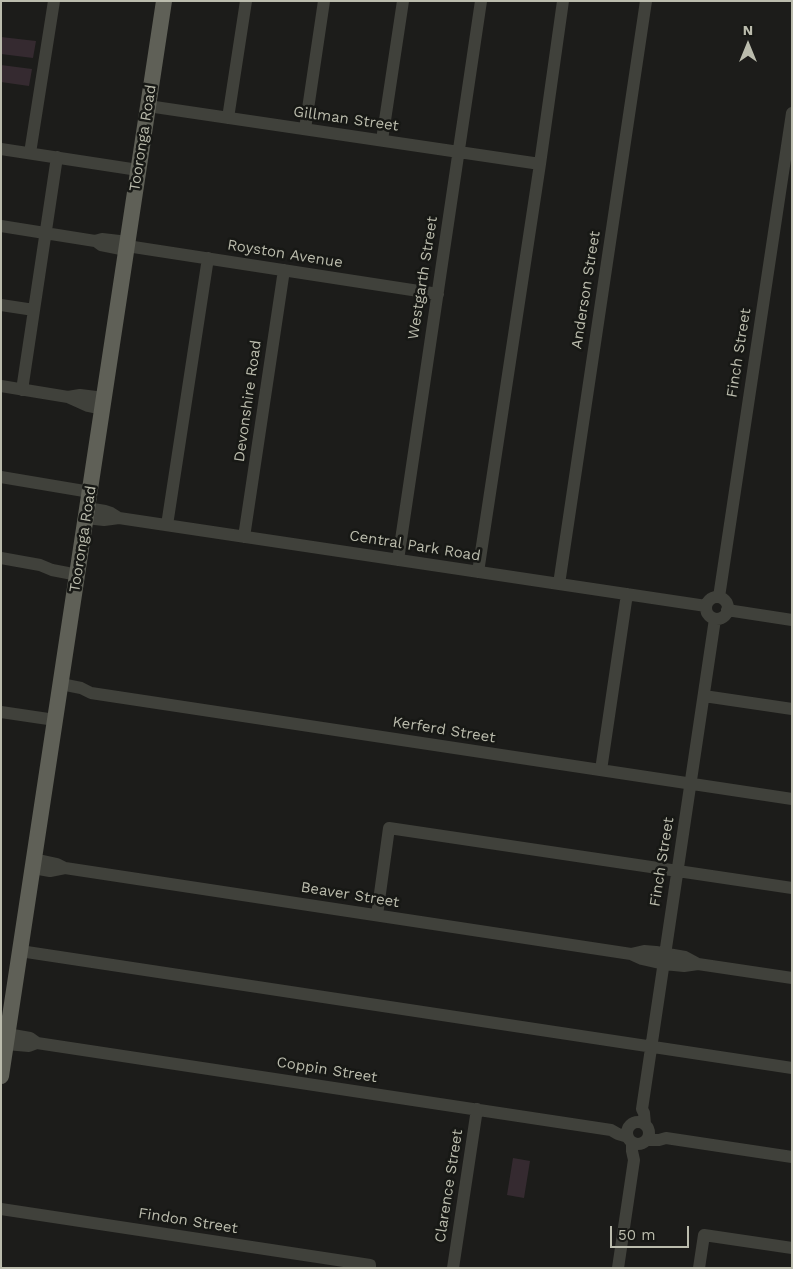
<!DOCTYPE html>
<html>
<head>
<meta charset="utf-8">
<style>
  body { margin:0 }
  #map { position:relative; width:793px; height:1269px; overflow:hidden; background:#1c1c1a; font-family:"Work Sans",sans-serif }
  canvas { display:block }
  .frame { position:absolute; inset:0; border:2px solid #bbbcad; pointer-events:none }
  .north { position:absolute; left:723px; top:20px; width:50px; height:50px; -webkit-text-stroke:4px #171815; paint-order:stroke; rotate:0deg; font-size:14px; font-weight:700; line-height:20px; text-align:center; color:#bbbcad }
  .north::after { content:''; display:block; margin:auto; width:18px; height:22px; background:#bbbcad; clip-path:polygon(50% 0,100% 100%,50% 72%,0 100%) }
  .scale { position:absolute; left:610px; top:1226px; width:79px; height:22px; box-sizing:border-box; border:2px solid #bbbcad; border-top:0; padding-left:6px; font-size:15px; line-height:18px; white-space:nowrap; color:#bbbcad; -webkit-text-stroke:4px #171815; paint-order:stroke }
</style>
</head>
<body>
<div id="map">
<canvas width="793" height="1269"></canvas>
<div class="frame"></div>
<div class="north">N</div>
<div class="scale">50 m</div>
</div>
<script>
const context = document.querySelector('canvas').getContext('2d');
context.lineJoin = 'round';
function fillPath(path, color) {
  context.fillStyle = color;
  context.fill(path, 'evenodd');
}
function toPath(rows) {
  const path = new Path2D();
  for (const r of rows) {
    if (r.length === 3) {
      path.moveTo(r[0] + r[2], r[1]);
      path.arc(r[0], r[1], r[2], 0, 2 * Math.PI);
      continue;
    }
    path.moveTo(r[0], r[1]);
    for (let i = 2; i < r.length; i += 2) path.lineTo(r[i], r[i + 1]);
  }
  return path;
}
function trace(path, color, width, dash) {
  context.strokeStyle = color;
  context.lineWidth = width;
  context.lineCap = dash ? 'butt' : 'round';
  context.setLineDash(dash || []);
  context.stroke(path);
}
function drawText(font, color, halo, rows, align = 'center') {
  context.font = font + ' "Work Sans",sans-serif';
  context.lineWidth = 5;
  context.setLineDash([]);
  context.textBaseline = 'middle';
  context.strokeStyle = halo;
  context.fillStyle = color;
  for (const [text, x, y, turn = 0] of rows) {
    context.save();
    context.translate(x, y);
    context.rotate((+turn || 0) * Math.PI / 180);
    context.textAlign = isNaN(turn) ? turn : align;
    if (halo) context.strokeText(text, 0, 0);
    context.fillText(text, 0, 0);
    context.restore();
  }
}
fillPath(toPath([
  [1,37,36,41,33,58,1,54],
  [1,65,32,69,29,86,1,82],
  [513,1158,530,1161,524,1198,507,1195]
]), '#352a30');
trace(toPath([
  [148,106,540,164],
  [228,118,246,1],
  [305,129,324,1],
  [382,140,403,1],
  [1,149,138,170],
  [30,153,54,1],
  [1,226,95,241,102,239,128,242],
  [97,242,101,245,126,250],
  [127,246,438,294],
  [1,305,34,310],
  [1,386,68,397,88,406,102,409],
  [22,390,57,157],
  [68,397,80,395,104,398],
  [1,477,90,492],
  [87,508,105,511,111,513,119,518,706,606],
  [86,518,104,520,119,518],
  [167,525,208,258],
  [244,537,284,270],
  [1,558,40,565,52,570,78,575],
  [398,560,481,1],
  [478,572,540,164,563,1],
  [559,584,646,1],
  [717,608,11],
  [719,597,792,113],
  [727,610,792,620],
  [61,684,81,688,91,693,792,799],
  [704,696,792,709],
  [1,712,55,720],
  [601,770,627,594],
  [34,859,57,864,65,868],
  [33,868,50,871,65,868,631,954,644,951,656,952,685,957,698,964,792,978],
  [377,915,389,828,792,888],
  [20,951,792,1068],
  [631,954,642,959,664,964,684,966,698,964],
  [7,1034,30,1038,37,1043,611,1130,618,1134,628,1137],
  [6,1044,29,1046,37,1043],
  [638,1133,11],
  [645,1124,644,1113,642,1109,715,619],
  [647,1140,659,1140,666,1138,792,1157],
  [1,1209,370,1265,370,1268],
  [453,1268,477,1109],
  [618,1268,634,1160,632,1151,632,1142],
  [699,1268,704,1235,792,1248]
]), '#40413b', 12);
trace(toPath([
  [1,1076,164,1]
]), '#5f6057', 16);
drawText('15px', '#bbbcad', '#171815', [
  ["Gillman Street",346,119,8],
  ["Tooronga Road",143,138,-81],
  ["Royston Avenue",285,254,9],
  ["Westgarth Street",423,278,-81],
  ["Anderson Street",586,290,-81],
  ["Finch Street",739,353,-81],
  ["Devonshire Road",248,401,-82],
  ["Tooronga Road",83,539,-81],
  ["Central Park Road",415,546,9],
  ["Kerferd Street",444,730,9],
  ["Finch Street",662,862,-81],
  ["Beaver Street",350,895,9],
  ["Coppin Street",327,1070,9],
  ["Clarence Street",449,1186,-81],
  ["Findon Street",188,1221,9]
]);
</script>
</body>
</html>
